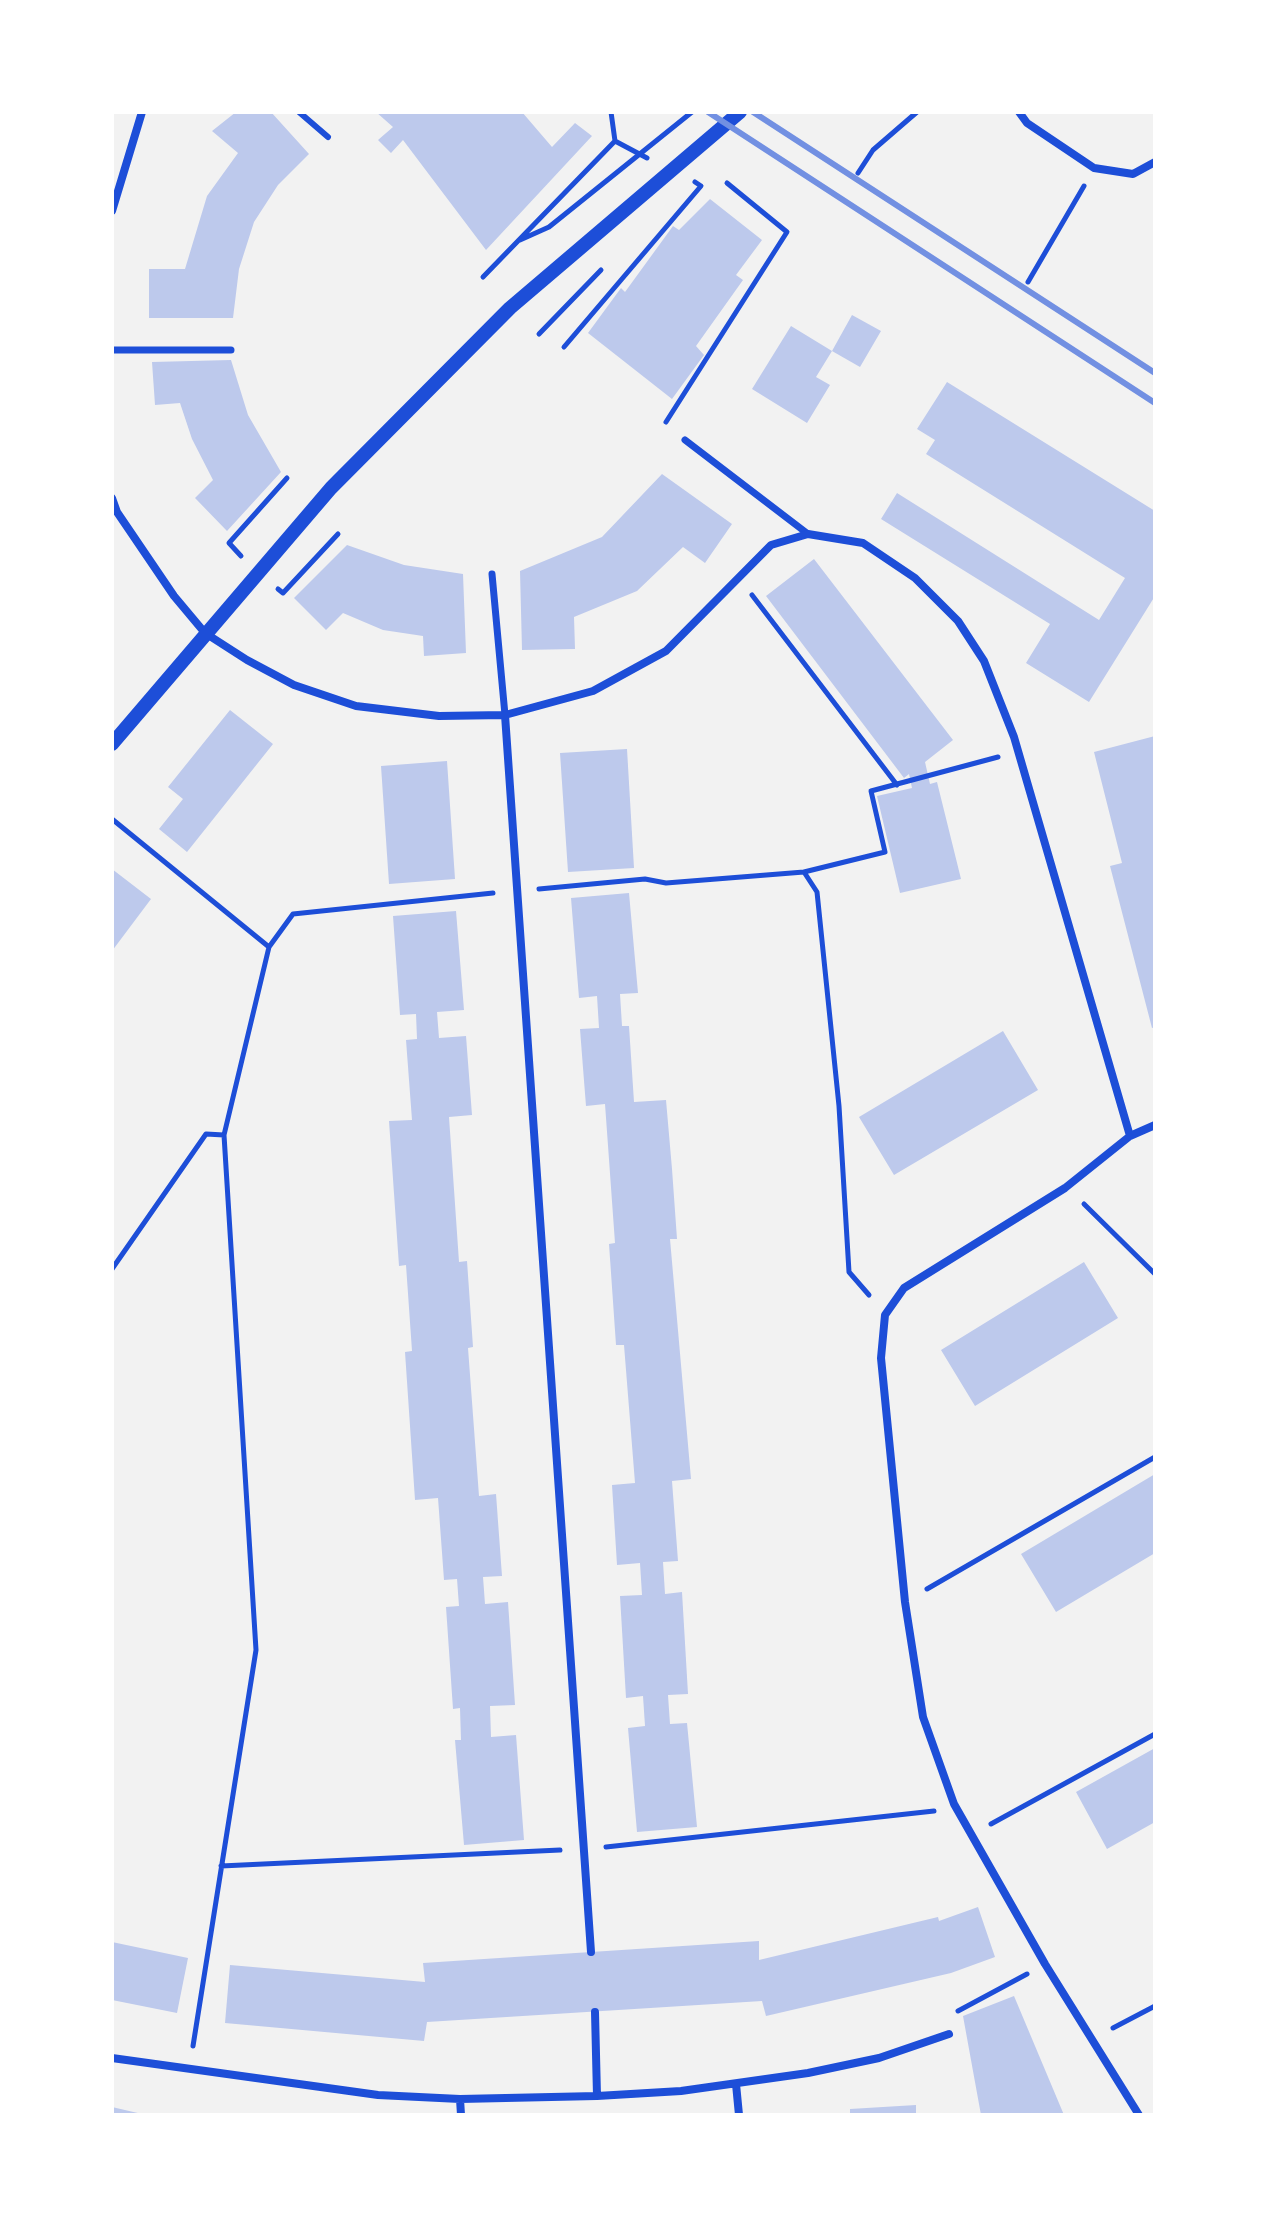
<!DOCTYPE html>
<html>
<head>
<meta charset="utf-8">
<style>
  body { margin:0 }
  #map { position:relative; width:1267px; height:2227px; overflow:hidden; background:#f2f2f2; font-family:Merriweather,serif }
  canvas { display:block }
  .frame { position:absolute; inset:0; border:114px solid #fff; pointer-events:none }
</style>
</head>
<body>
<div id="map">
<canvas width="1267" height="2227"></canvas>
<div class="frame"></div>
</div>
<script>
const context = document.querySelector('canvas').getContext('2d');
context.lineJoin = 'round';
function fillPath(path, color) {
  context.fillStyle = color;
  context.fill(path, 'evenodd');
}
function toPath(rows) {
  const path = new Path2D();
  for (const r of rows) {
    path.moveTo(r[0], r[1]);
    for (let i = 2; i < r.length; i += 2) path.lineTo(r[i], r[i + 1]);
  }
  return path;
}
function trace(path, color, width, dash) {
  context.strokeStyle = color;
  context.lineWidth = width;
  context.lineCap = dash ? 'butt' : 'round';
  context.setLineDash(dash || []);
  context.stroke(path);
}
fillPath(toPath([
  [236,112,271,112,309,154,278,185,254,222,239,269,233,318,149,318,149,269,185,269,207,196,238,153,212,131],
  [376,112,522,112,552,147,575,123,592,136,486,250,403,140,391,153,378,140,393,127],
  [710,199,762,240,736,275,743,280,696,346,704,355,672,399,588,333,621,288,625,292,673,226,679,230],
  [852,315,881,331,860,367,832,351],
  [791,326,832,351,816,377,830,385,807,423,752,389],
  [231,360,248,415,281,472,227,531,195,498,213,480,192,439,180,403,155,405,152,362],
  [947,382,1155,511,1155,596,1089,702,1026,663,1050,624,881,519,897,493,1099,620,1125,578,926,454,935,440,917,429],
  [662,474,732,524,705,563,683,547,637,591,574,617,575,649,522,650,520,571,602,537],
  [347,545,404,565,463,574,466,653,424,656,423,636,383,630,343,613,326,630,294,598],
  [814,559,953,740,925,762,930,784,937,782,961,879,900,893,877,796,912,788,909,774,904,778,766,596],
  [230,710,273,744,187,852,159,829,183,799,168,787],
  [1155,736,1155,1027,1152,1028,1110,866,1122,863,1094,752],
  [627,749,634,868,568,872,560,753],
  [447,761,455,879,389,884,381,766],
  [112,869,151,899,112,951],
  [629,893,638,993,620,994,622,1026,629,1026,634,1102,666,1100,672,1169,677,1239,670,1239,691,1479,672,1481,678,1561,663,1562,665,1594,682,1592,688,1694,668,1695,670,1724,687,1723,697,1827,637,1832,628,1728,645,1726,643,1696,626,1698,620,1596,642,1595,640,1563,617,1565,612,1485,635,1483,624,1345,616,1345,609,1244,615,1243,605,1104,586,1106,583,1068,580,1029,599,1028,597,996,579,998,571,898],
  [456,911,464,1010,437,1012,439,1038,466,1036,472,1115,449,1117,459,1262,467,1261,473,1347,468,1348,479,1496,496,1494,502,1576,483,1577,485,1604,508,1602,515,1705,490,1706,491,1737,516,1735,524,1840,464,1845,455,1740,461,1740,460,1708,453,1709,446,1607,459,1606,457,1579,444,1580,438,1498,415,1500,405,1352,412,1351,406,1265,399,1266,389,1121,412,1120,406,1040,417,1039,416,1014,400,1015,393,916],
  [1003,1031,1038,1090,894,1175,859,1117],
  [1084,1262,1118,1318,975,1406,941,1350],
  [1155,1474,1155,1553,1056,1612,1021,1554],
  [1155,1748,1155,1822,1107,1849,1076,1792],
  [978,1907,995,1957,951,1973,766,2016,762,2001,427,2022,424,2041,225,2023,230,1965,425,1982,423,1963,759,1941,759,1960,938,1917,939,1921],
  [112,1942,188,1958,177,2013,112,2000],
  [1014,1996,1064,2115,981,2115,963,2016],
  [916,2105,916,2115,850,2115,850,2109],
  [112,2107,142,2114,142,2115,112,2115]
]), '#bdc9ec');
trace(toPath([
  [611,112,615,141,647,158],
  [858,173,873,150,917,112],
  [520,240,549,227,692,112],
  [483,277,615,141],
  [1028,282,1084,186],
  [539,334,601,270],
  [564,347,701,186,695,182],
  [666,422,787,232,727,183],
  [241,556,229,543,287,478],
  [278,589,283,593,338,534],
  [752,595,897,785],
  [112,819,269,947,293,914,493,893],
  [804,872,885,852,871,791,998,757],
  [539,889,645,879,666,883,804,872,817,892,839,1106,849,1272,869,1295],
  [1084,1204,1155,1274],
  [112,1269,206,1134,224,1135],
  [927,1589,1155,1457],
  [991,1824,1155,1734],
  [606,1847,934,1811],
  [221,1866,560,1850],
  [958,2011,1027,1974],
  [1113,2028,1155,2006],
  [193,2046,256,1650,224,1135,269,947]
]), '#1d4ed8', 5);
trace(toPath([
  [299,112,328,137]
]), '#1d4ed8', 6);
trace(toPath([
  [112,350,231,350],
  [685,440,808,534],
  [492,574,505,715]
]), '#1d4ed8', 7);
trace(toPath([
  [1019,112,1027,123,1094,168,1133,174,1155,162],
  [112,211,142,112],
  [112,498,117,512,174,596,205,633,247,660,294,685,356,706,439,716,505,715,593,691,666,651,771,545,808,534,863,543,915,578,958,621,984,661,1014,737,1130,1136,1065,1188,904,1288,885,1315,881,1358,905,1602,923,1717,954,1804,1045,1964,1139,2115],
  [505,715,591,1952],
  [1130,1136,1155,1125],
  [595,2012,597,2096],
  [112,2058,378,2095,460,2099,597,2096,681,2091,808,2073,879,2058,949,2034],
  [736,2084,739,2115],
  [460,2099,461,2115]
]), '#1d4ed8', 8);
trace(toPath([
  [112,744,331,488,510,308,740,112]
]), '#1d4ed8', 14);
trace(toPath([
  [708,112,1155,403],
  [753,112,1155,373]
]), '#7290e2', 6);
</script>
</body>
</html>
